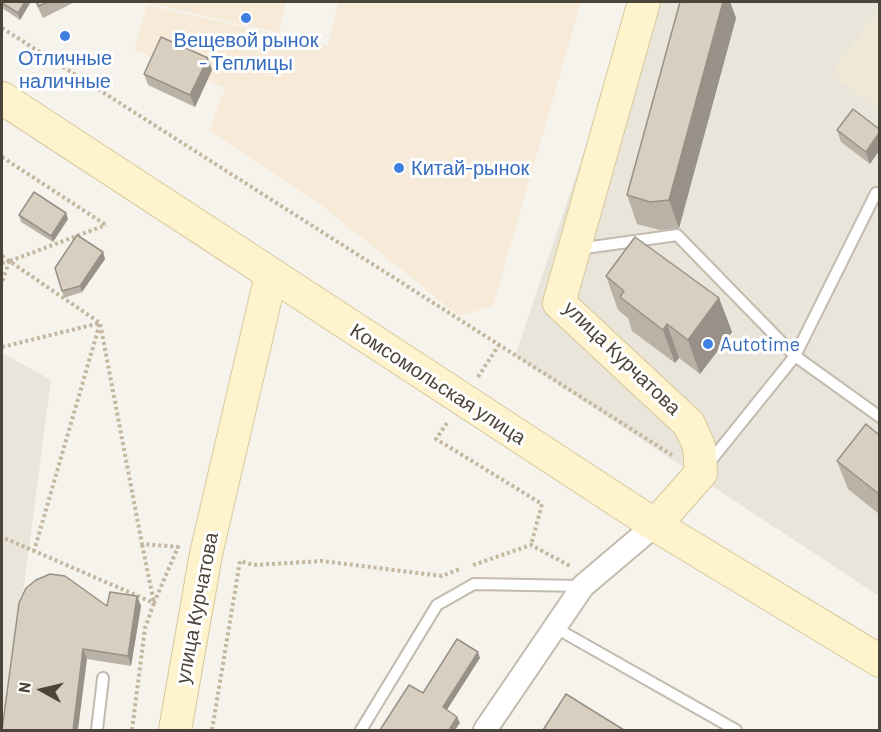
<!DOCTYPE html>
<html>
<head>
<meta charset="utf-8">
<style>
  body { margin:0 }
  #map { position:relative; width:881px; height:732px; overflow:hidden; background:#f6f3ec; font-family:Barlow,sans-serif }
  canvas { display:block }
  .frame { position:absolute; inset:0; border:3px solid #4b4439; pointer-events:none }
  .north { position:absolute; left:12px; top:660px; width:60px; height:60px; -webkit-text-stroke:4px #fff; paint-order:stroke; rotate:278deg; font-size:16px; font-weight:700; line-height:24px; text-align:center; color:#4b4439 }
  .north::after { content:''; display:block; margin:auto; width:21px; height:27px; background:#4b4439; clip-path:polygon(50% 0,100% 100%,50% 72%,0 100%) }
</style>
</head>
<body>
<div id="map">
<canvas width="881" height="732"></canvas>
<div class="frame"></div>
<div class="north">N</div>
</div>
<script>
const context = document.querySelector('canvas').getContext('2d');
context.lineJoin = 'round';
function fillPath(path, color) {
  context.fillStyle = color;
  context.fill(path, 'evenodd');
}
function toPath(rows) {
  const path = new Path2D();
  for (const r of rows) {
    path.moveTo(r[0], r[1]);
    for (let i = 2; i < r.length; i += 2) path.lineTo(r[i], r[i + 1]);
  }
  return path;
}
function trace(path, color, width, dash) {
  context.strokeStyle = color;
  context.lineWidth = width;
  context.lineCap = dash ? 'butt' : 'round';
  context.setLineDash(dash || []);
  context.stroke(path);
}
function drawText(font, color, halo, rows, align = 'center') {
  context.font = font + ' Barlow,sans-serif';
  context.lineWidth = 6;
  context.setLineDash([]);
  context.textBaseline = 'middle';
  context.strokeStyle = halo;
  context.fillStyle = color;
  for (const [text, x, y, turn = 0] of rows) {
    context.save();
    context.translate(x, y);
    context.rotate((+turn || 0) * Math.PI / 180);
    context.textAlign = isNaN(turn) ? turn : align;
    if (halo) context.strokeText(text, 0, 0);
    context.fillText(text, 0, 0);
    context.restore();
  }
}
fillPath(toPath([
  [635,2,879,2,879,596,515,356],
  [2,353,51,380,5,730,2,730]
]), '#eae5da');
fillPath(toPath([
  [144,2,286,2,279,33],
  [338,2,581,2,493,306,459,316,322,206,209,130,225,88,134,50,147,5,328,46]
]), '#f7ead8');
fillPath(toPath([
  [879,9,879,110,831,74]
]), '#efe8d6');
const lane = toPath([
  [578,249,677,235,795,356,876,193],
  [708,464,795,356,880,417],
  [554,627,736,730],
  [97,730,103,678],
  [361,730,437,605,474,584,582,586]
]);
const street = toPath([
  [485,730,583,586,655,525]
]);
const secondary = toPath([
  [644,2,559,303,689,424,699,446,701,473,655,525],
  [2,98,655,525,880,661],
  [175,730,206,554,271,275]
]);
trace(lane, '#c2bbae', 14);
trace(street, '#c2bbae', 26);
trace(secondary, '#d6c79b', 34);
trace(toPath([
  [2,28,672,455],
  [2,157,106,225],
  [2,256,100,323,142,544,178,547,154,603,2,537],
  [10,261,106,225],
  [2,263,9,262,2,282],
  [2,347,100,323,34,551],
  [478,377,499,345],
  [447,423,436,439,542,504,531,545],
  [473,565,531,545,570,566],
  [132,730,145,628,154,603,142,544],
  [212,730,240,561,254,565,322,561,442,576,460,569]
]), '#c4b79f', 4, [3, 3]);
trace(lane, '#fff', 10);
trace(street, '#fff', 22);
trace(secondary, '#fff3cd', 32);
fillPath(toPath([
  [2,2,30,2,30,3,20,20,2,8],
  [35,2,75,2,43,18],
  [680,2,730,2,736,18,679,228,660,230,637,224,627,195],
  [212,70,195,107,148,85,144,74],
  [879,129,870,164,841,142,837,130],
  [66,213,68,219,53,242,21,222,19,215],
  [103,252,105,259,82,292,64,298,55,268],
  [606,276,719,298,732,332,700,374,679,358,675,363,632,331,628,318,618,310],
  [879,435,879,514,848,489,837,461],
  [137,596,141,606,131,666,87,659,19,603,107,606]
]), '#bab2a6');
fillPath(toPath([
  [25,2,30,2,30,3,20,20,18,13],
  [723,2,730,2,736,18,679,228,669,200],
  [208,58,212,70,195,107,190,95],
  [879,133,879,151,870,164,866,152],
  [66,213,68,219,53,242,51,236],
  [103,252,105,259,82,292,80,286],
  [719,298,732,332,700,374,688,340],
  [667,324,679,358,675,363,663,330],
  [137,596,141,606,131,666,128,656],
  [83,649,87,659,78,730,73,730],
  [478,652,480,658,445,713,443,707],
  [457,717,460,723,455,730,449,730]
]), '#979187');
const building = toPath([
  [2,2,25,2,18,13,2,3,2,2],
  [37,2,48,2,39,6,37,2],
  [680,2,723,2,669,200,650,202,627,195,680,2],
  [161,37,208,58,190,95,144,74,161,37],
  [853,109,879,129,879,133,866,152,837,130,853,109],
  [34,192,66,213,51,236,19,215,34,192],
  [77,235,103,252,80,286,62,291,55,268,77,235],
  [635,237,719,298,688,340,667,324,663,330,620,297,624,291,606,276,635,237],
  [866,424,879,435,879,494,837,461,866,424],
  [50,574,65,576,107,606,110,592,137,596,128,656,83,649,73,730,2,730,19,603,26,588,36,580,50,574],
  [457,639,478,652,443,707,457,717,449,730,380,730,409,685,423,693,457,639],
  [566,694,624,730,543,730,566,694]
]);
fillPath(building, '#d8cfc1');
trace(building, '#979187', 1.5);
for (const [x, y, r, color] of [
  [246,18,6,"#3f7fe0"],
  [65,36,6,"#3f7fe0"],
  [399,168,6,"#3f7fe0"],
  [708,344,6,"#3f7fe0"]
]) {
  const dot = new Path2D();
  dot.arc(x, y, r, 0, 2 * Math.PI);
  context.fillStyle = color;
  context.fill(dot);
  trace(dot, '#fff', 2);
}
drawText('20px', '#366cbe', '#fff', [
  ["Вещевой рынок",246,40],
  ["- Теплицы",246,63],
  ["Отличные",65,58],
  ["наличные",65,81],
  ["Китай-рынок",411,168,"left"],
  ["Autotime",720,344,"left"]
]);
drawText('20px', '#4b4439', '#fff', [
  ["улица Курчатова",622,358,44],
  ["Комсомольская улица",438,384,33],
  ["улица Курчатова",197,608,-79]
]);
</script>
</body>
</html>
